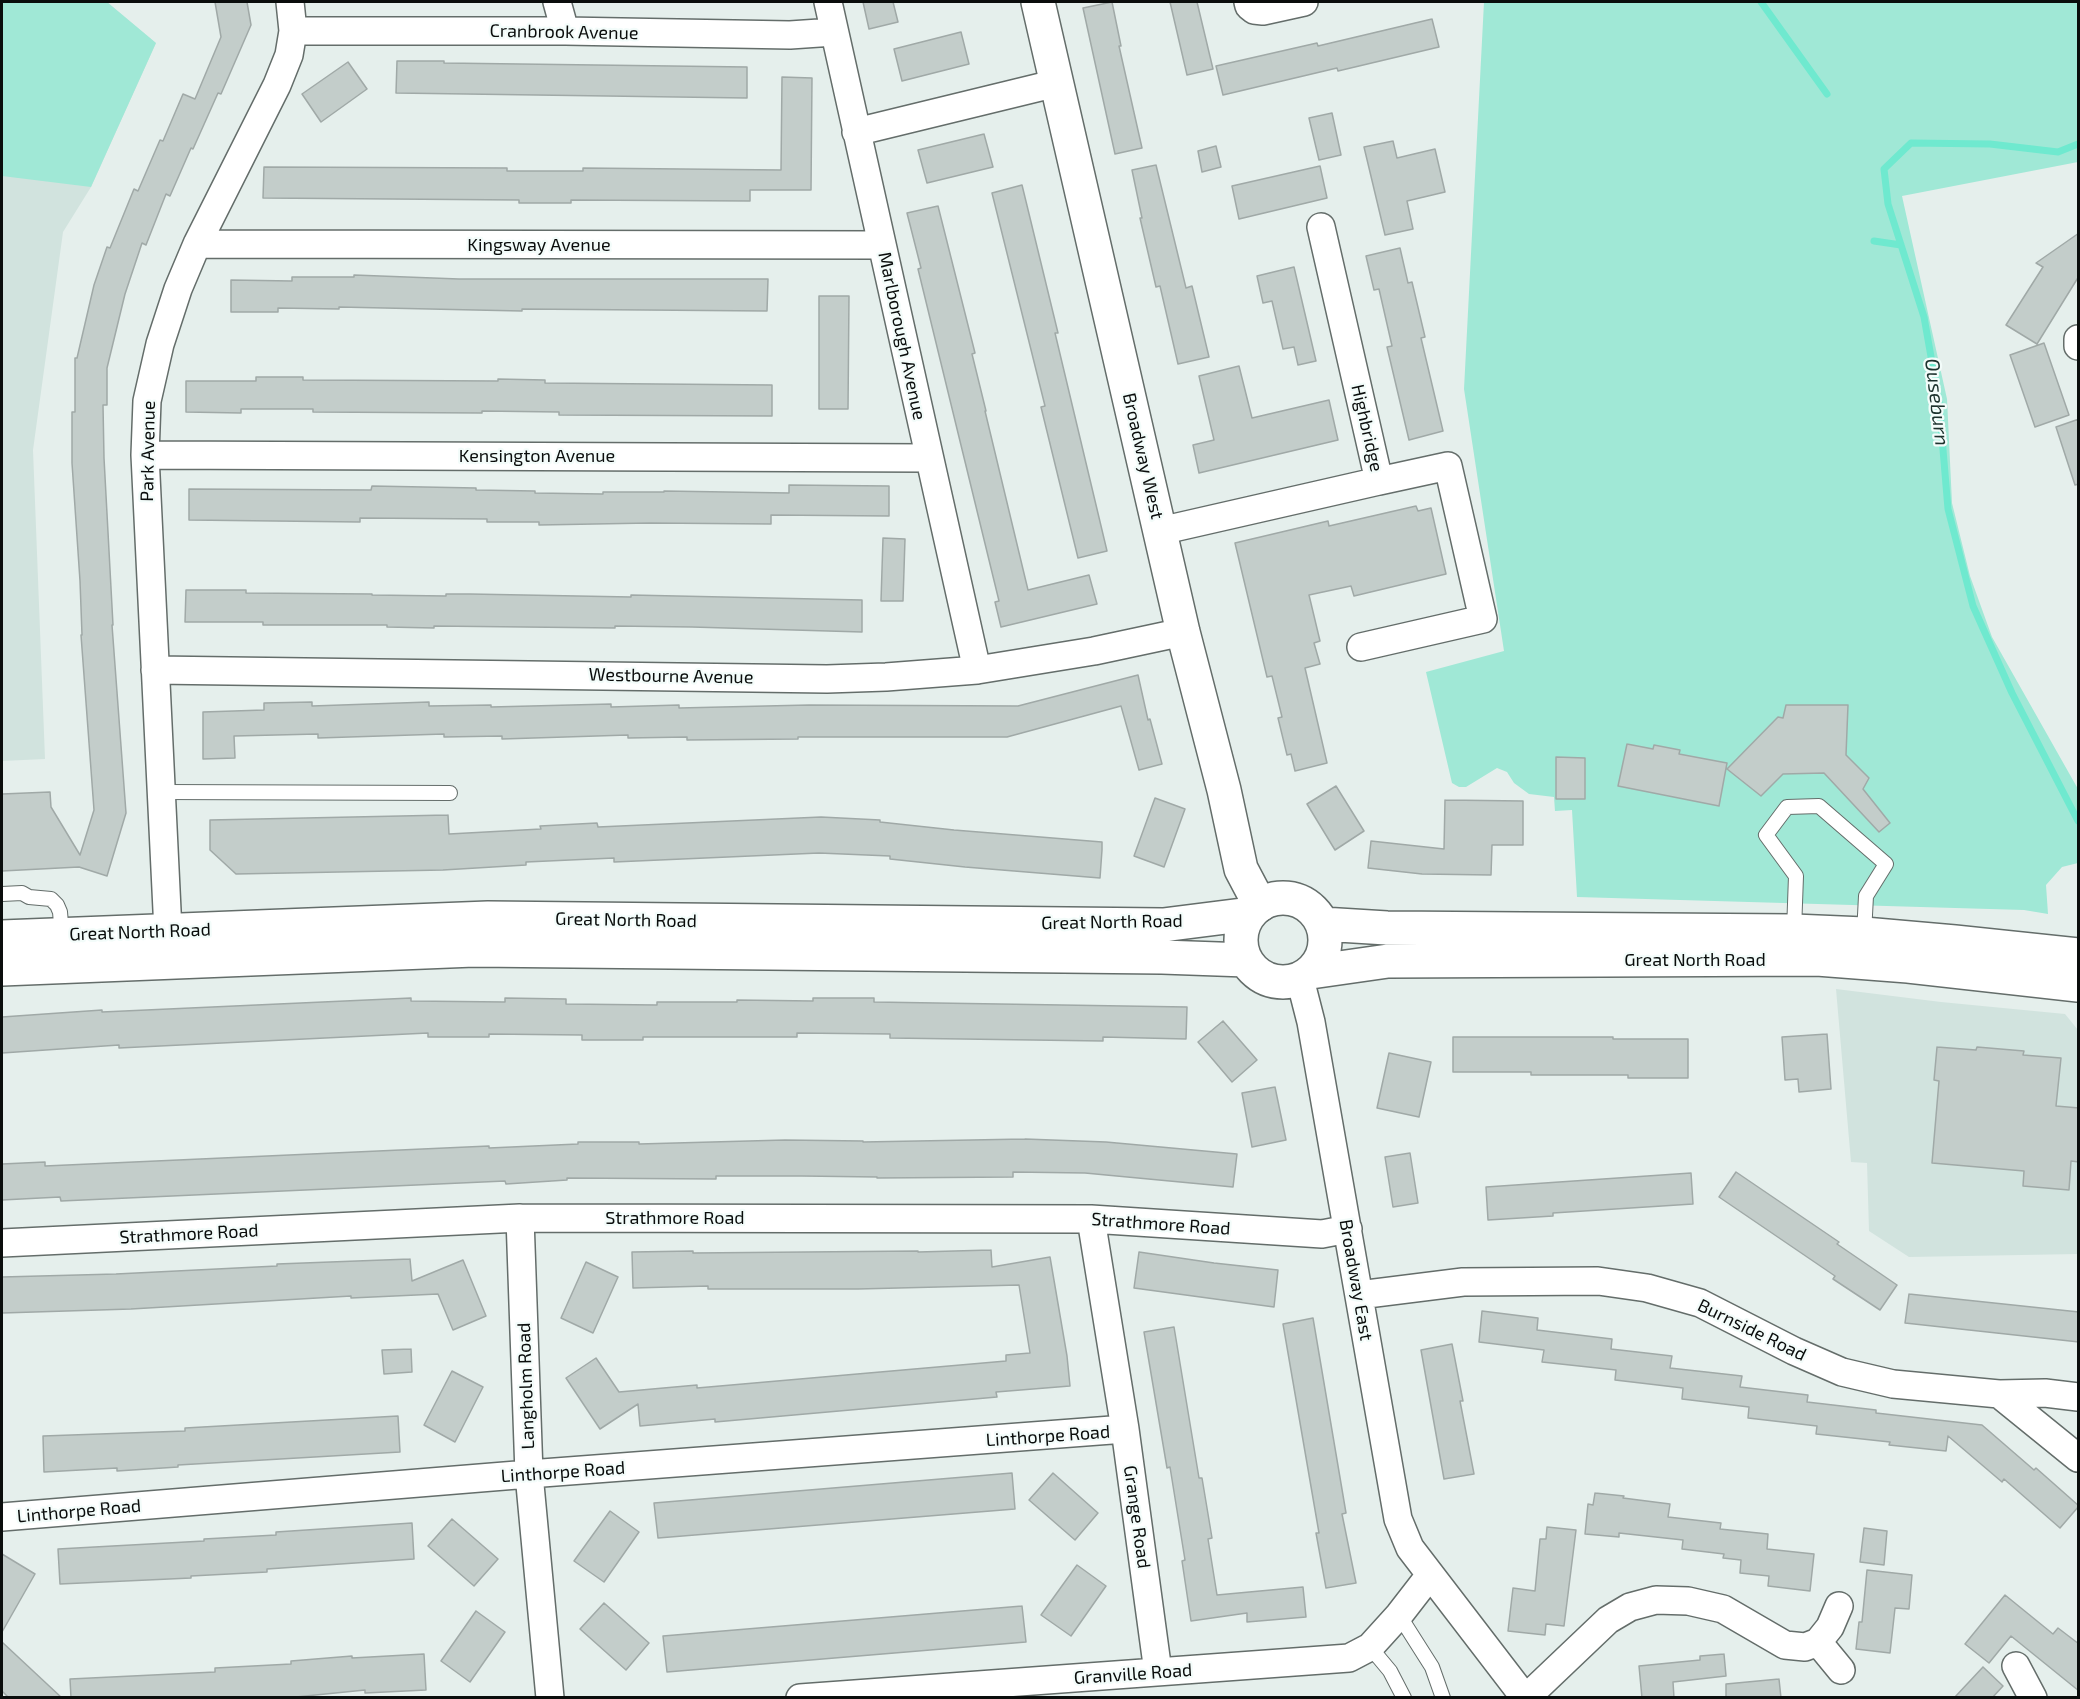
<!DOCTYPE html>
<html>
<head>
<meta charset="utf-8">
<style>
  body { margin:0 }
  #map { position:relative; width:2080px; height:1699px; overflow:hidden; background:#e5efec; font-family:"Exo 2",sans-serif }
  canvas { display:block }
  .frame { position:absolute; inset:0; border:3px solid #0a0d0c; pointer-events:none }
</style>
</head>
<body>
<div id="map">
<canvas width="2080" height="1699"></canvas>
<div class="frame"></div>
</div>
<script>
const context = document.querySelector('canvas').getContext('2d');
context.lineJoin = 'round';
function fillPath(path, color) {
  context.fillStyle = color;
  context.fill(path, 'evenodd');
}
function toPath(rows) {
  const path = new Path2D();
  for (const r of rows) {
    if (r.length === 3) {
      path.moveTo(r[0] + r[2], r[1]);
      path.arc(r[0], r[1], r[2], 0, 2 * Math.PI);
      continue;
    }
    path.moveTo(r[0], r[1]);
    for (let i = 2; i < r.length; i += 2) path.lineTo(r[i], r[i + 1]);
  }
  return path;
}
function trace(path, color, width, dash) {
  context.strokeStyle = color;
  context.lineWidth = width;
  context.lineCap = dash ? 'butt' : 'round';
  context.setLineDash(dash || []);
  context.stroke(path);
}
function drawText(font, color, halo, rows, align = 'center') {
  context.font = font + ' "Exo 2",sans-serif';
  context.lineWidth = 4.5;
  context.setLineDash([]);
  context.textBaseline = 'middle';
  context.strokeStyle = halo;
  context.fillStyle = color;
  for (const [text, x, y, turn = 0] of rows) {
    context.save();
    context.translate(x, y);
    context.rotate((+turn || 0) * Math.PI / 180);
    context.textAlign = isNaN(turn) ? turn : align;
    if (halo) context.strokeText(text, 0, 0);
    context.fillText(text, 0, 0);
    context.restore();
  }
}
fillPath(toPath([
  [2,2,107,2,156,43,91,187,63,232,33,450,45,759,2,761],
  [1836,989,1941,1002,2065,1014,2078,1030,2078,1254,1909,1257,1869,1231,1867,1163,1851,1162]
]), '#d1e3de');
fillPath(toPath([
  [2,2,107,2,156,43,91,187,2,176],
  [1484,2,2078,2,2078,162,1902,196,1947,399,1952,503,1970,576,1992,637,2078,789,2078,863,2062,867,2046,885,2048,914,2024,910,1577,897,1572,810,1555,811,1554,797,1529,794,1514,783,1507,772,1497,768,1466,787,1459,787,1452,783,1426,672,1504,651,1464,389]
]), '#a0e8d6');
trace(toPath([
  [1761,2,1827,94],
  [2078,144,2058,152,1990,144,1911,143,1884,169,1888,204,1924,317,1939,402,1948,509,1973,606,2012,693,2078,821],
  [1874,241,1901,245]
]), '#6fe9cf', 7);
const building = toPath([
  [215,2,247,2,251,25,221,94,218,93,193,149,191,148,170,196,166,194,146,245,142,243,125,294,107,368,107,405,103,405,104,458,113,625,112,625,126,813,107,876,79,867,2,871,2,794,50,792,51,807,80,855,94,810,81,635,82,635,80,581,72,463,72,412,75,412,75,358,77,358,94,285,107,247,110,248,134,189,138,191,160,140,163,141,183,94,195,99,221,37,215,2],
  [863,2,893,2,898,22,869,29,863,2],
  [1112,2,1121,46,1119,46,1142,148,1115,154,1083,8,1112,2],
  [1170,2,1197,2,1213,69,1187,75,1170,2],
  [1432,19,1439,47,1338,71,1337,68,1223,95,1216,66,1317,43,1318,46,1432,19],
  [961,32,969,64,902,81,894,49,961,32],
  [397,61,444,61,444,63,747,67,747,98,396,93,397,61],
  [348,62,367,89,321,122,302,94,348,62],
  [782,77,812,78,811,190,750,190,750,201,571,200,571,203,519,203,519,200,263,198,264,167,507,168,507,171,583,171,583,168,781,170,782,77],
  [1332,113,1341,155,1319,160,1309,118,1332,113],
  [984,134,993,167,927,183,918,150,984,134],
  [1393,141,1397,158,1435,149,1445,192,1407,201,1413,229,1385,235,1364,147,1393,141],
  [1216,146,1221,167,1202,172,1198,151,1216,146],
  [1156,165,1186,288,1192,286,1209,357,1178,364,1160,286,1156,287,1140,218,1142,218,1132,170,1156,165],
  [1320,166,1327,198,1239,219,1232,186,1320,166],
  [1022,185,1058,333,1055,333,1107,551,1078,558,1041,407,1045,406,992,193,1022,185],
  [938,206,975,353,972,354,986,411,985,411,1028,590,1089,575,1097,604,1001,627,995,602,999,601,918,269,921,268,907,213,938,206],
  [2079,233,2079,276,2037,344,2006,325,2043,267,2036,263,2079,233],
  [1400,248,1408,283,1412,282,1425,337,1421,338,1443,431,1409,440,1387,347,1392,346,1379,289,1374,290,1366,256,1400,248],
  [1294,267,1316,361,1298,365,1294,347,1283,349,1272,301,1263,303,1257,276,1294,267],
  [354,275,459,279,768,279,767,311,522,309,522,311,475,310,339,307,339,309,278,308,278,312,231,312,231,280,292,281,292,277,354,277,354,275],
  [819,296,849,296,848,409,819,409,819,296],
  [2044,343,2069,415,2035,427,2010,355,2044,343],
  [1239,366,1252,418,1329,400,1338,440,1199,473,1193,445,1214,440,1199,376,1239,366],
  [256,377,303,377,303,380,498,381,498,379,545,380,545,383,772,385,772,416,559,415,559,412,482,411,482,413,313,412,313,409,241,409,241,413,186,412,186,381,256,381,256,377],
  [2079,419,2079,484,2075,485,2056,427,2079,419],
  [789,485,889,486,889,516,771,515,771,524,650,523,539,525,539,522,487,522,487,519,360,518,360,522,189,520,189,489,371,490,372,486,476,488,476,490,535,491,535,493,603,494,603,492,664,492,664,491,789,493,789,485],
  [1416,506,1418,511,1431,508,1446,574,1354,596,1351,586,1309,595,1320,641,1314,643,1320,664,1305,668,1327,763,1295,771,1291,754,1287,755,1278,718,1282,717,1272,676,1267,677,1235,543,1328,521,1329,526,1416,506],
  [883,538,905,539,903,601,881,601,883,538],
  [186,590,246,590,246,593,372,594,372,595,446,596,446,594,470,594,631,597,631,595,862,600,862,632,692,627,615,626,615,628,434,626,434,628,387,627,387,625,263,625,263,622,185,622,186,590],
  [1138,675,1148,720,1150,719,1162,764,1139,770,1121,706,1007,737,798,737,798,739,687,740,687,737,628,738,628,735,502,739,502,736,444,737,444,734,318,738,318,734,234,736,235,758,203,759,203,712,264,710,264,703,312,702,312,706,429,702,429,706,491,705,491,707,611,704,611,707,679,705,679,708,809,705,1018,706,1138,675],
  [1786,705,1848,705,1846,755,1869,778,1863,789,1890,823,1879,832,1824,773,1783,774,1761,796,1727,769,1778,717,1783,718,1786,705],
  [1627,744,1653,749,1654,745,1680,750,1679,754,1727,763,1719,806,1618,786,1627,744],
  [1556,757,1585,758,1585,799,1556,799,1556,757],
  [1336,786,1364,831,1335,850,1307,804,1336,786],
  [1155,798,1185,809,1164,867,1134,856,1155,798],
  [1445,800,1523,801,1523,845,1492,845,1491,875,1422,874,1368,868,1371,841,1444,849,1445,800],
  [448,815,449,834,541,829,540,826,597,823,598,827,821,817,880,820,880,822,954,830,1102,842,1102,850,1100,878,965,867,890,859,890,856,819,853,614,862,614,858,526,862,526,865,443,870,236,874,210,850,210,820,448,815],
  [411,998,411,1001,505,1002,505,998,566,999,566,1004,657,1005,657,1002,737,1002,737,1000,813,1001,813,998,874,998,874,1002,1187,1007,1186,1039,1103,1037,1103,1041,962,1039,890,1038,890,1034,797,1033,797,1037,643,1037,643,1040,582,1040,582,1035,489,1034,489,1037,428,1037,428,1033,119,1048,119,1045,2,1053,2,1017,102,1010,102,1012,411,998],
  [1223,1021,1257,1060,1232,1082,1198,1042,1223,1021],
  [1827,1034,1831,1089,1799,1092,1798,1079,1785,1080,1782,1037,1827,1034],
  [1453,1037,1613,1037,1613,1039,1688,1039,1688,1078,1628,1078,1628,1075,1531,1075,1531,1072,1453,1072,1453,1037],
  [1937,1047,1976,1050,1977,1047,2024,1051,2023,1055,2061,1058,2056,1106,2079,1108,2079,1162,2071,1161,2069,1190,2023,1186,2024,1171,1932,1163,1939,1081,1934,1080,1937,1047],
  [1389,1053,1431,1062,1419,1117,1377,1108,1389,1053],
  [1275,1087,1286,1140,1252,1147,1242,1093,1275,1087],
  [1025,1139,1106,1142,1237,1154,1233,1187,1085,1173,1013,1172,1013,1177,877,1178,877,1177,802,1176,716,1176,716,1179,567,1178,567,1180,506,1184,505,1181,61,1201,60,1197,2,1200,2,1164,45,1162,45,1166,489,1146,489,1148,578,1144,578,1142,639,1142,639,1144,785,1140,863,1141,863,1142,1025,1139],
  [1410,1153,1418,1203,1393,1207,1385,1157,1410,1153],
  [1736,1172,1839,1242,1837,1244,1897,1285,1880,1310,1833,1279,1835,1276,1719,1197,1736,1172],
  [1691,1173,1693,1204,1553,1213,1553,1216,1488,1220,1486,1187,1691,1173],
  [991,1250,992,1267,1050,1257,1067,1356,1070,1386,996,1392,997,1397,715,1422,715,1419,640,1426,638,1404,600,1429,566,1378,596,1358,619,1392,697,1385,697,1388,1006,1361,1006,1355,1030,1353,1019,1285,858,1289,708,1289,708,1286,633,1288,632,1252,693,1251,693,1253,918,1251,918,1252,991,1250],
  [1139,1252,1214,1263,1278,1270,1274,1307,1134,1288,1139,1252],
  [410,1259,412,1281,463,1260,486,1316,453,1330,438,1294,351,1298,351,1296,131,1309,2,1313,2,1277,116,1274,277,1266,277,1264,410,1259],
  [586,1262,618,1277,593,1333,561,1318,586,1262],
  [1909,1294,2079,1312,2079,1342,1905,1323,1909,1294],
  [1482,1311,1538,1318,1537,1330,1612,1339,1611,1349,1672,1356,1670,1368,1742,1376,1740,1387,1808,1395,1807,1402,1876,1410,1876,1413,1982,1425,2034,1470,2036,1468,2079,1506,2060,1528,2004,1479,2002,1482,1948,1436,1946,1451,1889,1445,1890,1442,1816,1434,1817,1426,1748,1418,1749,1407,1682,1399,1683,1388,1615,1380,1616,1370,1542,1362,1544,1350,1479,1342,1482,1311],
  [1313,1318,1346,1513,1342,1514,1356,1583,1326,1588,1316,1533,1319,1533,1283,1324,1313,1318],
  [1174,1327,1199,1478,1202,1478,1212,1538,1208,1539,1217,1595,1303,1587,1306,1617,1247,1622,1247,1613,1191,1621,1182,1561,1185,1560,1170,1467,1167,1468,1144,1332,1174,1327],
  [1452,1344,1463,1401,1460,1401,1474,1474,1444,1479,1421,1350,1452,1344],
  [411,1349,412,1372,384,1374,382,1350,411,1349],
  [452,1371,483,1387,455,1442,424,1425,452,1371],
  [398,1416,400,1452,178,1465,178,1467,117,1471,117,1468,44,1472,43,1436,185,1431,185,1428,398,1416],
  [1012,1473,1015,1509,658,1538,654,1503,1012,1473],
  [1053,1473,1098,1513,1075,1540,1029,1500,1053,1473],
  [1595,1493,1624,1496,1623,1498,1670,1504,1668,1517,1721,1523,1720,1529,1768,1534,1767,1549,1814,1554,1810,1591,1768,1586,1769,1576,1740,1573,1741,1560,1723,1558,1724,1554,1682,1549,1683,1540,1619,1533,1619,1537,1585,1534,1588,1504,1593,1505,1595,1493],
  [610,1511,639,1532,604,1582,574,1561,610,1511],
  [452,1519,498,1559,474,1586,428,1546,452,1519],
  [412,1523,414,1559,267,1569,267,1572,191,1576,191,1578,60,1584,58,1549,204,1541,204,1539,276,1535,276,1532,412,1523],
  [1547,1527,1576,1530,1564,1626,1546,1624,1545,1635,1508,1631,1513,1588,1535,1591,1540,1539,1546,1539,1547,1527],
  [1864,1528,1887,1531,1884,1565,1860,1562,1864,1528],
  [2,1554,35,1574,2,1632,2,1554],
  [1077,1565,1106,1586,1071,1636,1041,1615,1077,1565],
  [1867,1570,1912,1575,1909,1609,1895,1608,1890,1653,1856,1649,1859,1622,1862,1622,1867,1570],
  [2005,1595,2053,1634,2058,1628,2079,1644,2079,1691,2011,1636,1989,1663,1965,1644,2005,1595],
  [604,1603,649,1643,626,1670,580,1629,604,1603],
  [1022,1606,1026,1642,667,1672,663,1636,1022,1606],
  [476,1611,505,1632,470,1682,441,1661,476,1611],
  [2,1642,62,1698,9,1698,2,1691,2,1642],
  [424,1654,426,1690,365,1693,365,1690,286,1698,71,1698,70,1679,215,1672,215,1668,291,1664,291,1661,352,1656,352,1658,424,1654],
  [1724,1654,1726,1676,1673,1682,1674,1698,1642,1698,1639,1666,1700,1660,1700,1656,1724,1654],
  [1983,1667,2003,1686,1992,1698,1954,1698,1983,1667],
  [1779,1679,1781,1698,1726,1698,1726,1684,1779,1679]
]);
fillPath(building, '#c3cdca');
trace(building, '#a0a9a7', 1.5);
const service = toPath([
  [162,792,450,793],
  [2,894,22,893,29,897,51,899,57,905,60,912,62,935],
  [1794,931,1796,876,1766,835,1787,807,1819,806,1886,864,1866,896,1864,934],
  [1399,1615,1432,1667,1443,1698],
  [1370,1647,1390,1671,1404,1698]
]);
const minor = toPath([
  [557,2,565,31],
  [828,2,977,670],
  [1248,2,1249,6,1254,10,1263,11,1304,2],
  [293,31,565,31,790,35,834,32],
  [856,132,1057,83],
  [197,244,882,245],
  [2078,339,2078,346],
  [145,455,929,458],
  [1160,531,1379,481,1321,227],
  [1361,647,1483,619,1448,466,1379,481],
  [155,670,827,679,886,677,977,670,1094,651,1183,632],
  [168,931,145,455,147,401,160,344,178,289,197,244,277,85,289,55,293,31,290,2],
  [1300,979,1311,1022,1398,1519,1410,1548,1525,1698],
  [520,1218,529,1474,550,1698],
  [1091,1219,1125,1429,1158,1672],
  [2,1243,520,1218,1091,1219,1322,1234,1348,1229],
  [1359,1295,1463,1282,1598,1281,1647,1288,1700,1303,1794,1351,1842,1372,1893,1384,1999,1394,2045,1393,2078,1397],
  [1999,1394,2078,1458],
  [2,1517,529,1474,1125,1429],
  [1818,1642,1841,1670],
  [2016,1666,2033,1698],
  [800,1698,1349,1658,1370,1647,1399,1615,1430,1575],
  [1526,1698,1608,1620,1630,1607,1656,1600,1688,1601,1723,1609,1785,1645,1805,1647,1818,1642,1830,1627,1839,1606]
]);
const tertiary = toPath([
  [1038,2,1183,632,1224,790,1241,869,1260,905]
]);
const secondary = toPath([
  [1283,940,42],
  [1322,924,1387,928,1794,931,1864,934,1955,942,2078,955],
  [2,937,488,918,1163,925,1250,914],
  [2,969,474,950,1162,957,1246,960],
  [1311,972,1388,961,1817,959,1908,966,2078,985]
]);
trace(service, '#646d6a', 16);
trace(minor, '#646d6a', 30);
trace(tertiary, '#646d6a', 36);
trace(secondary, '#646d6a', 36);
trace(service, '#fff', 14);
trace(minor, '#fff', 27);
trace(tertiary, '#fff', 33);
trace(secondary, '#fff', 33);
drawText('18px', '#0a0d0c', '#f3fcfa', [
  ["Cranbrook Avenue",564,32,1],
  ["Kingsway Avenue",539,245],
  ["Marlborough Avenue",902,336,78],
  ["Highbridge",1367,428,77],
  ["Park Avenue",148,451,-89],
  ["Kensington Avenue",537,456],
  ["Broadway West",1143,456,77],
  ["Westbourne Avenue",671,676,1],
  ["Great North Road",626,920,1],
  ["Great North Road",1112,922,-1],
  ["Great North Road",140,932,-2],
  ["Great North Road",1695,960],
  ["Strathmore Road",675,1218],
  ["Strathmore Road",1161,1224,4],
  ["Strathmore Road",189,1234,-3],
  ["Broadway East",1356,1280,80],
  ["Burnside Road",1752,1330,26],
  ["Langholm Road",526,1386,-92],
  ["Linthorpe Road",1048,1436,-4],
  ["Linthorpe Road",563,1472,-4],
  ["Linthorpe Road",79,1511,-5],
  ["Grange Road",1137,1517,82],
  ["Granville Road",1133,1674,-4]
]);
drawText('italic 20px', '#1c322d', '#f3fcfa', [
  ["Ouseburn",1937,402,83]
]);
</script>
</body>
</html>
